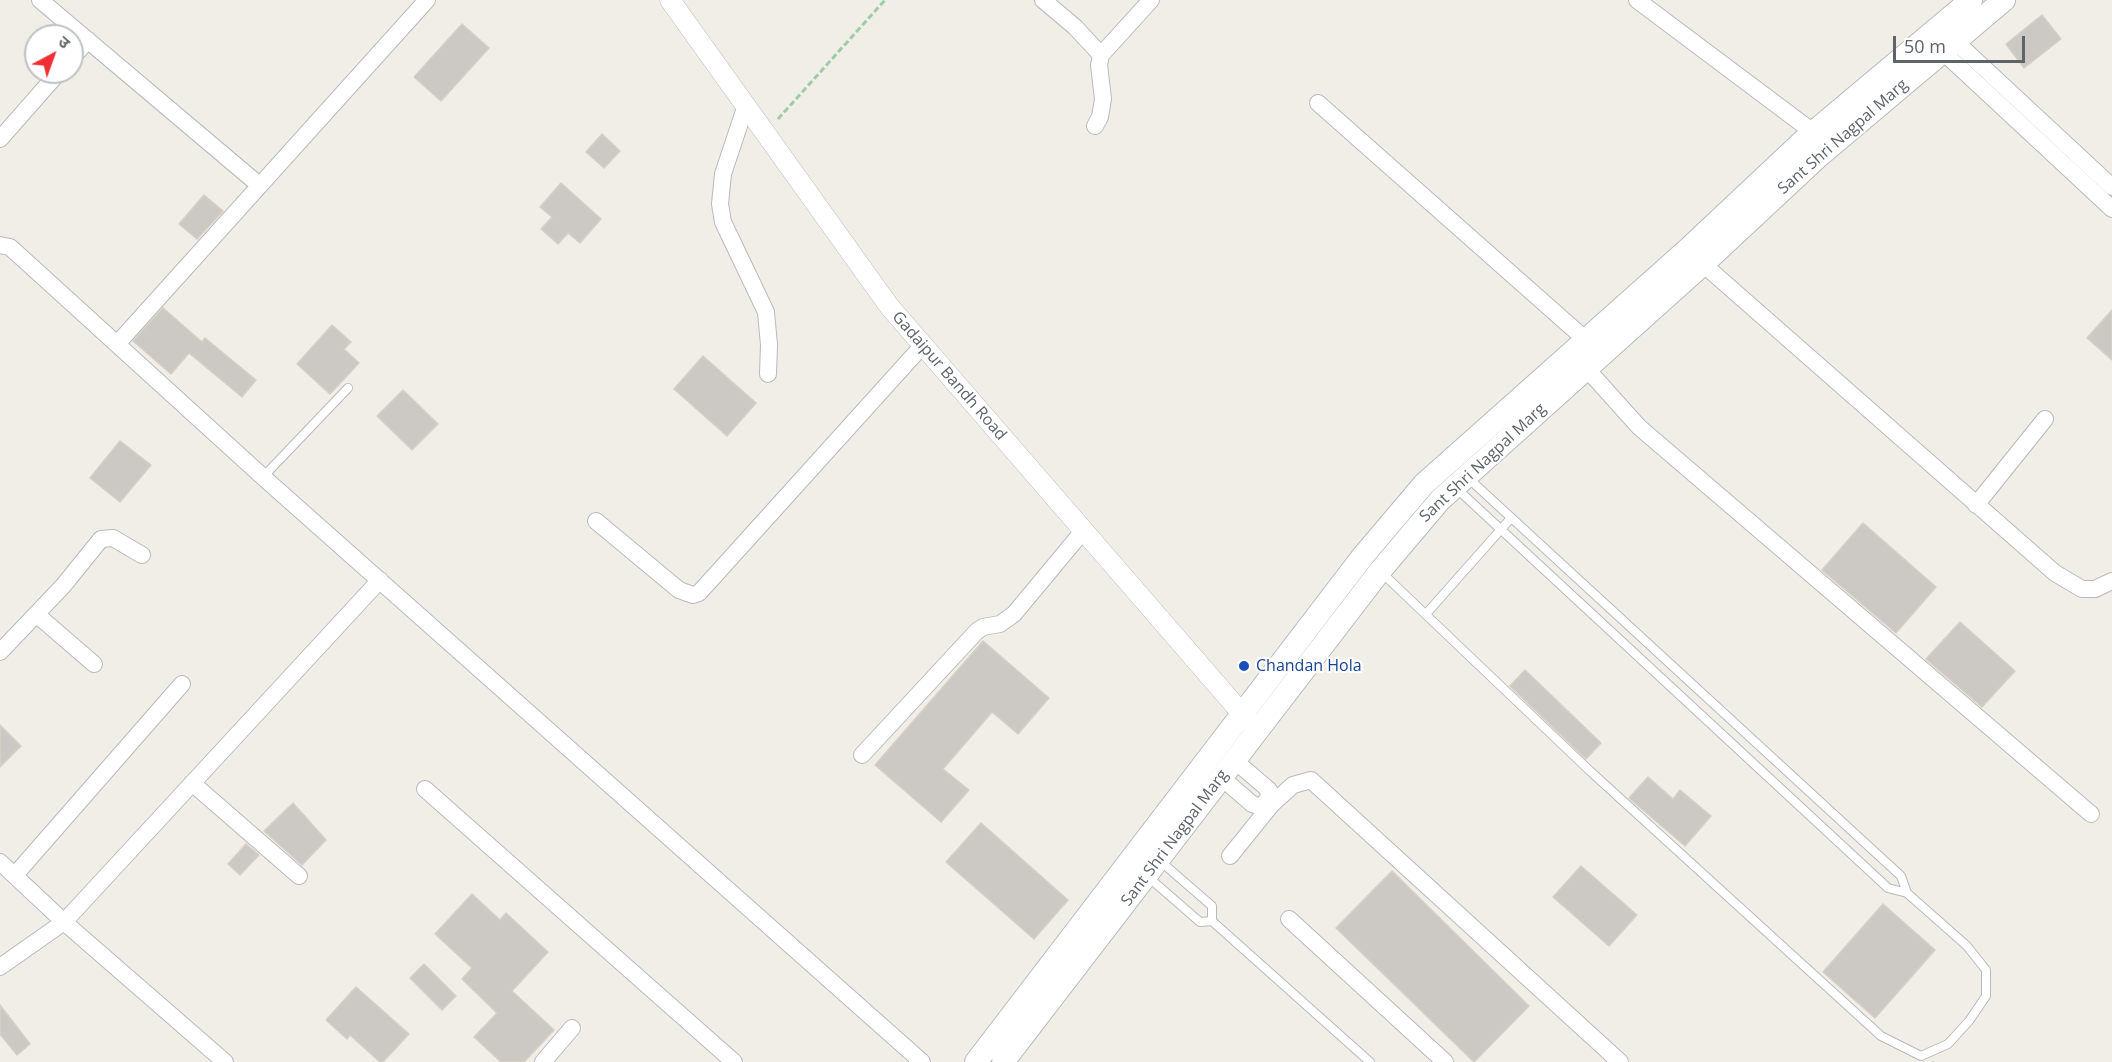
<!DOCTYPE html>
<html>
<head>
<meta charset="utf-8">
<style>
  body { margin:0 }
  #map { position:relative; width:2112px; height:1062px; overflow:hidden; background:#f1eee7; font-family:"Open Sans","Noto Sans Devanagari",sans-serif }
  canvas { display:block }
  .north { position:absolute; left:24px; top:24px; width:60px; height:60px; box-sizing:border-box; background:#fff; border:2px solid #bfc1c3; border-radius:50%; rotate:41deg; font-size:16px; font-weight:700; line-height:24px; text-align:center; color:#5e6468 }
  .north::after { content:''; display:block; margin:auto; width:21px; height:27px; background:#ef2f35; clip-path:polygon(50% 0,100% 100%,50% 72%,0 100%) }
  .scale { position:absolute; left:1893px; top:36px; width:132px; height:27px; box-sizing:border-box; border:3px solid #5e6468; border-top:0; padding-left:8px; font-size:18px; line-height:21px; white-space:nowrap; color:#5e6468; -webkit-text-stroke:4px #fff; paint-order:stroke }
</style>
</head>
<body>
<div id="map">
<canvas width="2112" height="1062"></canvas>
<div class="north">उ</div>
<div class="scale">50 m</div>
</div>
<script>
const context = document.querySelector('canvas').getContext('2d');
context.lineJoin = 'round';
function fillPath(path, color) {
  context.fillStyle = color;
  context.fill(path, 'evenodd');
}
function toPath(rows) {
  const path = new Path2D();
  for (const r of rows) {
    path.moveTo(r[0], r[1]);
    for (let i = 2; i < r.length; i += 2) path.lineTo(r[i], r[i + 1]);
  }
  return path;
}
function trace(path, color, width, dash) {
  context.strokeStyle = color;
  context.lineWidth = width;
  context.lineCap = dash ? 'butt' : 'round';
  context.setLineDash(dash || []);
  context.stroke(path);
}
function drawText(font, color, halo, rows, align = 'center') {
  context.font = font + ' "Open Sans",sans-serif';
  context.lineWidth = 4.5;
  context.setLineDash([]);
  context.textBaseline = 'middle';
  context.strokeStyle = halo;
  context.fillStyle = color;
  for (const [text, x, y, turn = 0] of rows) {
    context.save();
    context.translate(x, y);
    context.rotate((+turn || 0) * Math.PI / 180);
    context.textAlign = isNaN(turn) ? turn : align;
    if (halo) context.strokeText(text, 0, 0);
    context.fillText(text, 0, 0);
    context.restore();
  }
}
const building = toPath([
  [2042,15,2061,39,2024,68,2006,44,2042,15],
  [462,24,489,48,441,101,414,77,462,24],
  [602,134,620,151,604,168,586,152,602,134],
  [561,183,601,219,580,243,568,233,558,244,541,229,552,217,540,207,561,183],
  [204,195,223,211,197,239,179,224,204,195],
  [163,308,202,342,205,338,256,380,242,397,189,353,171,374,133,341,163,308],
  [2112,310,2112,360,2087,338,2112,310],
  [332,325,351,342,344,349,359,363,330,394,297,364,332,325],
  [703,356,756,403,727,436,674,389,703,356],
  [403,390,438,424,412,450,377,416,403,390],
  [120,441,151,465,120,502,90,478,120,441],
  [1863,523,1936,587,1896,633,1822,570,1863,523],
  [1960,622,2015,671,1982,707,1926,659,1960,622],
  [983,641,1049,698,1018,734,992,712,943,769,969,790,941,822,875,765,983,641],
  [1525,670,1601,743,1586,759,1510,686,1525,670],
  [0,725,21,746,0,767,0,725],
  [1648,777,1673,799,1680,790,1711,816,1685,846,1629,798,1648,777],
  [293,803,326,840,302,865,264,831,293,803],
  [981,823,1068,900,1034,939,946,862,981,823],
  [246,844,259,855,240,875,228,864,246,844],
  [1581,866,1637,915,1609,946,1553,897,1581,866],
  [1392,871,1529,1006,1474,1062,1336,928,1392,871],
  [472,894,500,920,506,913,548,952,512,991,554,1030,524,1062,501,1062,474,1037,497,1013,462,979,472,968,435,934,472,894],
  [1883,904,1935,950,1875,1018,1823,972,1883,904],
  [424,964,456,996,442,1010,410,978,424,964],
  [356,987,409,1034,383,1062,380,1062,350,1035,347,1039,326,1020,356,987],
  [0,1005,30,1044,17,1055,0,1034,0,1005]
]);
fillPath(building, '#ccc9c4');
trace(building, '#d6cfc5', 1.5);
const service = toPath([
  [263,477,348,388],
  [1455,487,1888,888,1907,893,1901,876,1467,477],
  [1380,571,1590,771,1881,1036,1921,1056,1948,1044,1969,1021,1986,996,1986,970,1967,946,1907,893],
  [1426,614,1511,518],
  [1147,876,1200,922,1212,921,1212,906,1159,860],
  [1212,921,1370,1062]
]);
const minor = toPath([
  [40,0,258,184],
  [1043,0,1075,27,1101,55],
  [1637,0,1813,132],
  [1955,41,2112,187],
  [1942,51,2112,209],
  [72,58,88,40],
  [1318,103,1586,340],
  [746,105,723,174,720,204,723,222,766,312,769,345,768,374],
  [1095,126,1100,117,1103,99,1099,65,1101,55,1151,0],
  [0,139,59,72],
  [0,245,10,247,263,477,922,1062],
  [1703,264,2055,573,2082,589,2095,589,2112,581],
  [117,344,427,0],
  [1586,368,1639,427,2091,814],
  [1976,505,2045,419],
  [596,521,679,590,693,595,699,593,923,345],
  [36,614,94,664],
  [0,652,63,586,101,539,113,538,142,555],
  [862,755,977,631,983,627,1000,624,1014,614,1083,531],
  [1221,777,1252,804,1261,807,1268,799,1269,790,1234,760],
  [192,783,299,876],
  [425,789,734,1062],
  [1268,799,1272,804,1293,785,1311,780,1620,1062],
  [1230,856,1272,804],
  [0,862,64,922,225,1062],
  [15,875,182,684],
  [1289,919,1445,1062],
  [0,967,64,922,380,580],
  [543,1062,572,1028]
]);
const tertiary = toPath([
  [670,0,889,306,1251,724]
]);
const secondary = toPath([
  [976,1062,1363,556,1424,484,1687,250,1803,141,1971,0],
  [1003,1062,1380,571,1440,500,1703,264,1819,156,2004,0]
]);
trace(service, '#b7babe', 10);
trace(minor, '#b7babe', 18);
trace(tertiary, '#b7babe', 21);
trace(secondary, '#b5bbbf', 24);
trace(toPath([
  [778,119,885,0]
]), '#9dcda6', 3, [6, 3]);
trace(service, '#fff', 8);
trace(minor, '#fff', 16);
trace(tertiary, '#fff', 20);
trace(secondary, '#fff', 22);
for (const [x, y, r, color] of [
  [1244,666,6,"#1a4fb4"]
]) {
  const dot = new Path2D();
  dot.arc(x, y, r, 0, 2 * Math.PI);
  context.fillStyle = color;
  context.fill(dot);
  trace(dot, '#fff', 2);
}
drawText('16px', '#5e6468', '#fff', [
  ["Sant Shri Nagpal Marg",1843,137,-41],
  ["Gadaipur Bandh Road",949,376,49],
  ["Sant Shri Nagpal Marg",1483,463,-43],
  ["Sant Shri Nagpal Marg",1175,838,-53]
]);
drawText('16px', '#164399', '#fff', [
  ["Chandan Hola",1256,666]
], 'left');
</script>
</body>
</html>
